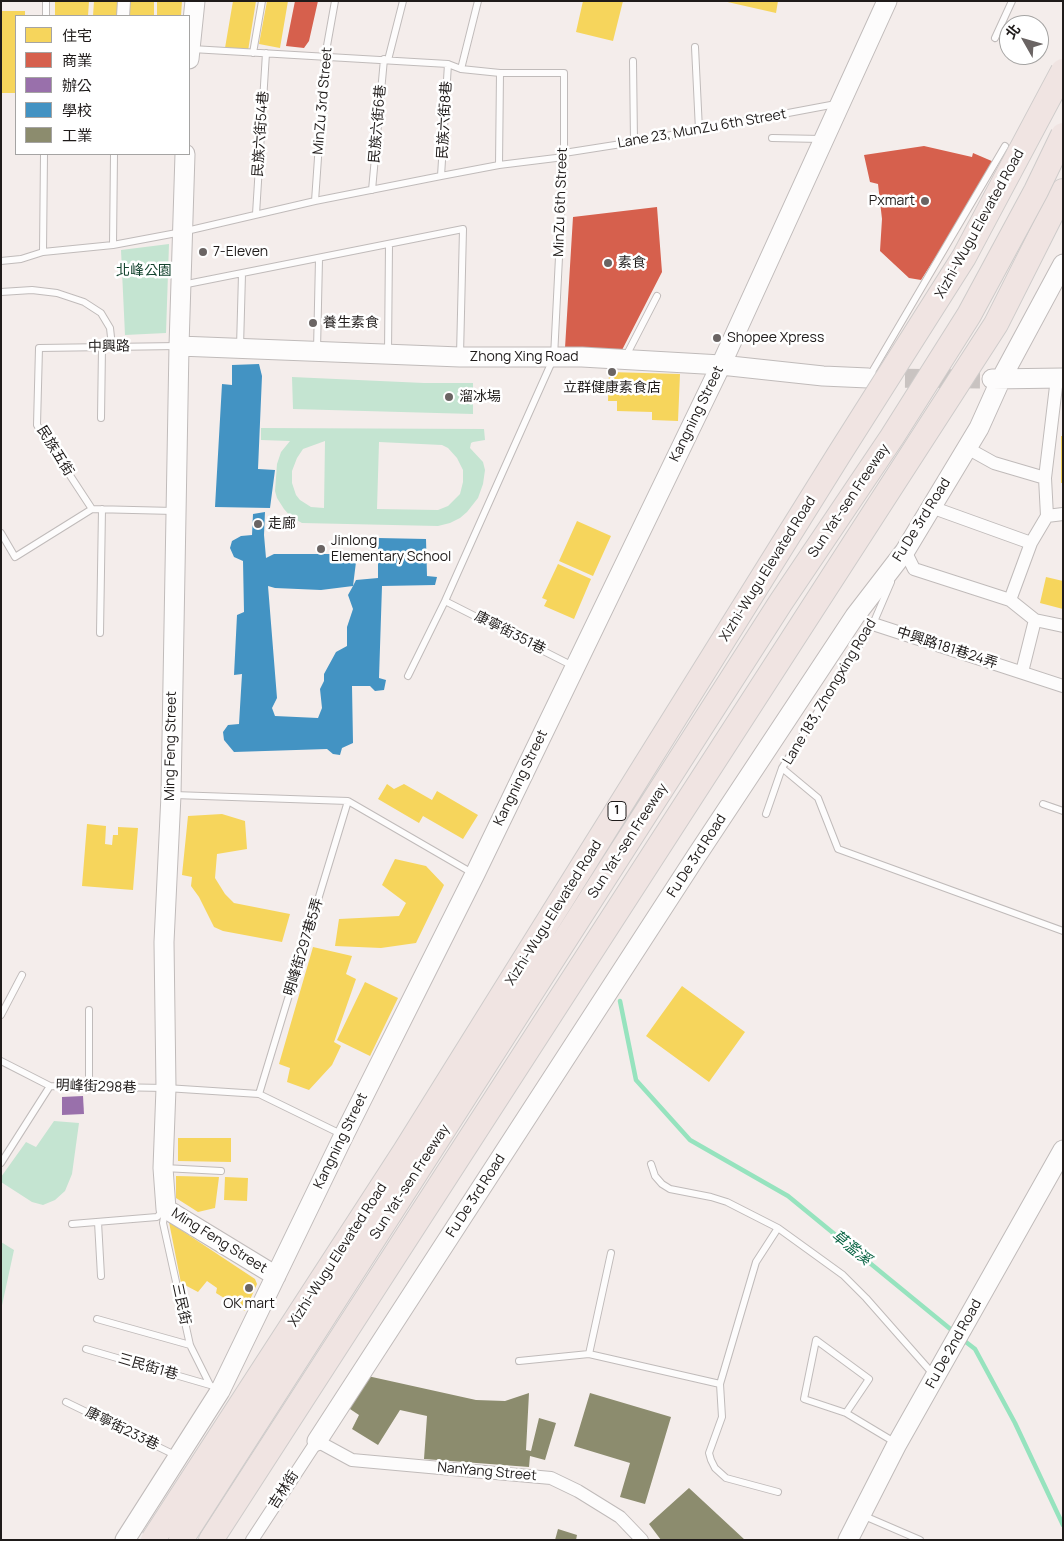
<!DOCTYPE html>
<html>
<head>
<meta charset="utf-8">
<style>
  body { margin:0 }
  #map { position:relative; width:1064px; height:1541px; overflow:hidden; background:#f4edeb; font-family:Manrope,"Noto Sans TC",sans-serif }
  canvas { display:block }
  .frame { position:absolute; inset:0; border:2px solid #1f1b1a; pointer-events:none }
  .legend { position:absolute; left:15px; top:15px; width:175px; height:140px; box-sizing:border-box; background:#fff; border:1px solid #a5a4a3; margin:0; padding:6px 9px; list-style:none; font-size:15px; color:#1f1b1a }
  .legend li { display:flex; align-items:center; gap:10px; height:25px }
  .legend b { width:25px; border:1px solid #a5a4a3 }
  .north { position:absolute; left:999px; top:15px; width:50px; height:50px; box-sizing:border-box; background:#fff; border:1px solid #a5a4a3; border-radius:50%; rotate:308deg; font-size:14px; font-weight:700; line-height:20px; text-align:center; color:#1f1b1a }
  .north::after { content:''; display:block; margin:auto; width:18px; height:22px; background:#6a6463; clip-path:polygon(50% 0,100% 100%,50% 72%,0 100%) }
</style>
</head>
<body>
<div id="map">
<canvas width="1064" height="1541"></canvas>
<div class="frame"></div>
<ul class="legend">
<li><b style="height:14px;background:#f6d55c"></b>住宅</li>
<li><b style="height:14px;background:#d6604d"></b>商業</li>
<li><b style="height:14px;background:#9970ab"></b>辦公</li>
<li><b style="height:14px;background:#4393c3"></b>學校</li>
<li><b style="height:14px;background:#8c8c6e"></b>工業</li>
</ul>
<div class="north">北</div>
</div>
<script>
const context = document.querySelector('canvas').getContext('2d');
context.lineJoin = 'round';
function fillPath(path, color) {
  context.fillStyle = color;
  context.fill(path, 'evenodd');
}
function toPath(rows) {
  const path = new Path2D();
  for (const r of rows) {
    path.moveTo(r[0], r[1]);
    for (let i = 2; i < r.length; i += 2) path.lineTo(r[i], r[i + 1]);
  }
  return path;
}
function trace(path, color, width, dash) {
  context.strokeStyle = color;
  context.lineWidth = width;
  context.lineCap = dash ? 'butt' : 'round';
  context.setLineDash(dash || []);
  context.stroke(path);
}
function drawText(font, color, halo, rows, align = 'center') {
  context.font = font + ' Manrope,"Noto Sans TC",sans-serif';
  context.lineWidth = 5;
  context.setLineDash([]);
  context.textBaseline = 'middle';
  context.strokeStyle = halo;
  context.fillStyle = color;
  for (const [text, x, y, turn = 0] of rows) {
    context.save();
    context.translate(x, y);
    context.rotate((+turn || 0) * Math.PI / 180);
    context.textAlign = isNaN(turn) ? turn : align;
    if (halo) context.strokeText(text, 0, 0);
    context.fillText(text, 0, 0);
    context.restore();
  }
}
fillPath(toPath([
  [169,244,166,333,125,335,121,250],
  [292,377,424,383,473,383,473,414,293,409],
  [261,428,484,429,485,440,473,442,471,443,470,448,483,462,485,470,483,484,478,498,467,512,460,518,450,523,438,526,302,523,291,517,284,509,277,498,275,491,277,464,281,452,290,441,261,440],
  [325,441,324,508,311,507,300,500,296,495,292,483,292,471,297,458,303,449],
  [379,442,442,445,448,448,457,458,463,470,463,482,460,494,448,506,438,510,377,509],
  [54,1121,79,1123,72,1174,65,1191,55,1200,43,1205,32,1202,1,1182,1,1177,26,1142,36,1147],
  [1,1242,14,1250,1,1310]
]), '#c4e4d1');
fillPath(toPath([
  [55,1,89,1,88,16,55,16],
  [94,1,119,1,118,16,93,16],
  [129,1,154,1,154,16,127,16],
  [157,1,182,1,181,16,157,16],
  [233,1,256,1,248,51,225,48],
  [267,1,288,1,280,48,259,44],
  [583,1,623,1,613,41,576,32],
  [723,1,778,1,776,13],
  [1,11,25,11,25,16,16,16,16,93,1,93],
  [609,372,680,374,678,421,652,420,652,412,617,411,617,401,608,401],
  [1061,436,1063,436,1063,483,1061,483],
  [577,521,611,536,593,576,559,561],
  [558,564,591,579,574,619,544,606,547,600,542,598],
  [1046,577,1063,581,1063,609,1040,603],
  [387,784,394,789,404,784,432,800,437,791,478,815,463,839,423,816,419,823,378,799],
  [222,814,245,821,247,849,217,854,215,878,225,894,234,903,290,914,282,942,223,931,214,927,199,897,191,886,192,877,182,875,188,816],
  [87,824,106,826,105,844,112,845,113,835,118,835,118,827,138,828,133,890,82,886],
  [395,859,426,866,444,885,416,943,381,948,335,946,339,919,399,916,406,903,382,885],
  [313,947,352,956,346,974,356,979,334,1042,341,1046,332,1065,309,1090,287,1082,290,1068,279,1064],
  [365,982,398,998,370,1056,337,1040],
  [682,986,745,1032,709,1082,646,1036],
  [178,1138,231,1138,231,1162,178,1161],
  [176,1176,219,1177,215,1208,198,1212,176,1198],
  [225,1177,248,1178,247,1201,224,1200],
  [169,1222,255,1279,257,1284,245,1311,216,1293,217,1288,207,1281,198,1292,181,1283]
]), '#f6d55c');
fillPath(toPath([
  [295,1,318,1,309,41,304,48,286,46],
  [924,146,972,157,973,153,994,162,961,217,921,280,909,278,880,251,882,219,878,184,870,182,864,155],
  [657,207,662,272,622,350,565,348,573,217]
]), '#d6604d');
fillPath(toPath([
  [83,1096,84,1114,62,1115,62,1097]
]), '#9970ab');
fillPath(toPath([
  [259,364,262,376,258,469,275,470,270,508,215,507,222,384,232,385,232,365],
  [265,512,264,535,266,558,274,554,357,554,353,586,356,580,378,578,378,538,426,539,427,576,437,577,435,585,382,586,379,678,386,680,384,690,375,691,370,686,352,686,353,743,342,748,340,755,333,754,327,749,234,752,224,740,223,732,228,725,239,724,242,674,234,675,237,615,244,612,243,561,234,557,230,548,232,541,241,536,252,535,253,514],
  [268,586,275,588,321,590,353,586,348,595,353,609,347,627,347,646,336,652,324,674,324,681,320,689,322,708,318,718,275,716,272,708,277,698]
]), '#4393c3');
fillPath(toPath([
  [363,1375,476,1400,505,1401,529,1393,526,1450,531,1451,539,1418,556,1423,545,1460,530,1456,529,1467,424,1459,427,1416,400,1410,378,1445,352,1429,359,1415,344,1405],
  [590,1393,671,1417,645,1504,620,1497,630,1463,574,1446],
  [689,1488,745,1540,661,1540,649,1524],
  [558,1529,577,1535,576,1540,555,1540]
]), '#8c8c6e');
trace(toPath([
  [620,1001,636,1080,690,1140,788,1196,954,1332],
  [962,1339,975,1349,1015,1423,1063,1525]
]), '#96e3be', 4.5);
trace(toPath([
  [877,378,987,379]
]), '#c9c3c1', 19, [19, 9]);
const lane = toPath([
  [46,1,46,16],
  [995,38,1012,1],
  [695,47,699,130],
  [192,49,448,64,461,69,500,73,564,73,564,157,554,357,445,601,408,676],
  [253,53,262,1],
  [388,60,403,1],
  [633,61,634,142],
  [461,69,478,1],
  [772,138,821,139],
  [564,153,634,142,836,104],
  [499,165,500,73],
  [441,176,448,64],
  [372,190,384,59],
  [315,201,325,57,335,1],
  [256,214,266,53],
  [113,245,114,154],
  [43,252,44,154],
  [1,261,21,259,43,252,113,245,182,232,315,201,441,176,499,165,564,157],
  [182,285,463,229,460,355],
  [1,292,32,290,57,293,84,302,101,313,110,328,112,346],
  [240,347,242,274],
  [317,350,319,259],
  [388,353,389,245],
  [626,356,657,296],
  [869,377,1005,146],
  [101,418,102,347],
  [174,511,92,509,37,425,39,348,178,346],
  [1,533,15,557,92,509],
  [891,582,873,624,782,768,818,798,838,849,1063,931],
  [445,601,573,666],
  [100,633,102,509],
  [174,795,348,801,474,874],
  [1043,804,1063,811],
  [766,814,782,768],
  [89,1010,89,1087],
  [1,1015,22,975],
  [1,1061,50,1086,166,1088,259,1094,343,1135],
  [259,1094,348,801],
  [1,1163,50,1086],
  [651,1164,655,1176,662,1184,670,1189,711,1197,727,1202,778,1228,843,1275,866,1298,933,1374],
  [164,1168,221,1171],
  [165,1211,163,1223,190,1345,210,1385,219,1390],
  [98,1222,101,1276],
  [72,1224,157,1217,165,1209],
  [611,1253,589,1354,720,1384,756,1262,778,1228],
  [97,1319,190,1345],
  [86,1349,210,1385],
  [519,1361,589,1354],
  [720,1384,722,1417,709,1453,711,1460,715,1468,726,1478,778,1492],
  [66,1402,177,1456],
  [846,1413,869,1379,816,1340,804,1399,846,1413,896,1443],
  [862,1515,920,1540]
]);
const street = toPath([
  [123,16,124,1],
  [967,448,994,463,1045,478,1047,516],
  [1045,478,1057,378],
  [931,507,1031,543],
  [1047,516,1063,514],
  [905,551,914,569,1010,600],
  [1035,620,1063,626],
  [873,624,1063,686],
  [1022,672,1035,620,1010,600,1031,543,1047,516],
  [252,1540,317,1441,352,1460,551,1478,578,1491,620,1517,642,1540]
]);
const secondary = toPath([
  [189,59,195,1],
  [185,154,179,346,171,795,164,942,166,1088,163,1168,166,1209,276,1276],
  [179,346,460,357,582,357,721,365,823,376,868,378],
  [992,379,1063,378],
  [317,1441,697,855,855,616,905,551,979,428,1001,379,1063,264],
  [125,1540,220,1391,344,1135,475,874,721,365,887,1],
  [848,1540,897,1444,1063,1150]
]);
const highway = toPath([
  [211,1540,996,324,1063,191]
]);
trace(lane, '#c0bbba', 8);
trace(street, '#c0bbba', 14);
trace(secondary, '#c0bbba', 21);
trace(highway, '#cecbca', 26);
trace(lane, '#fdfcfc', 6);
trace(street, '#fdfcfc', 12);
trace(secondary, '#fdfcfc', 19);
trace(highway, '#f0e4e2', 24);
const highwayBridge = toPath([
  [153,1540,405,1151,838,456,964,257,1063,71],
  [181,1540,781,602,892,437,969,315,1036,191,1063,135]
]);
trace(highwayBridge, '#cecbca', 26, []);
trace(highwayBridge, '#f0e4e2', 24);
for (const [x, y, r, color] of [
  [925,201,5,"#6a6463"],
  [203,252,5,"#6a6463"],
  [608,263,5,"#6a6463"],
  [313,323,5,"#6a6463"],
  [717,338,5,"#6a6463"],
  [612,372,5,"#6a6463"],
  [449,397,5,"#6a6463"],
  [258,524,5,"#6a6463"],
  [321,549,5,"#6a6463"],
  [249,1288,5,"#6a6463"]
]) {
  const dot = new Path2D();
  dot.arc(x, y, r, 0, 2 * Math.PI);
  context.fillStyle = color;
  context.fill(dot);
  trace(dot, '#fff', 2);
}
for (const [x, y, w] of [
  [617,811,18]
]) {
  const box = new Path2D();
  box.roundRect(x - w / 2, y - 9.5, w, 19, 4);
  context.fillStyle = '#fff';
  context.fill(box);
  trace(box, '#1f1b1a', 1);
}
drawText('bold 12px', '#1f1b1a', null, [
  ["1",617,811]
]);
drawText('14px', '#1f1b1a', '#fff', [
  ["MinZu 3rd Street",323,101,-85],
  ["民族六街8巷",445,120,-87],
  ["民族六街6巷",378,124,-85],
  ["Lane 23, MunZu 6th Street",702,129,-10],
  ["民族六街54巷",261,134,-86],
  ["MinZu 6th Street",561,202,-88],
  ["Xizhi-Wugu Elevated Road",980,224,-61],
  ["中興路",109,347,-1],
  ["Zhong Xing Road",524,357],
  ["Kangning Street",697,414,-64],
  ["民族五街",55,451,58],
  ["Sun Yat-sen Freeway",849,501,-56],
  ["Fu De 3rd Road",922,520,-58],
  ["Xizhi-Wugu Elevated Road",768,569,-58],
  ["康寧街351巷",510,633,27],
  ["中興路181巷24弄",947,648,18],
  ["Lane 183, Zhongxing Road",830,692,-59],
  ["Ming Feng Street",171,746,-89],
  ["Kangning Street",521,778,-64],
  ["Sun Yat-sen Freeway",628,841,-57],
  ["Fu De 3rd Road",697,856,-57],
  ["Xizhi-Wugu Elevated Road",554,913,-58],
  ["明峰街297巷5弄",304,947,-73],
  ["明峰街298巷",96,1087,2],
  ["Kangning Street",341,1141,-64],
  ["Sun Yat-sen Freeway",410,1182,-57],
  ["Fu De 3rd Road",476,1196,-57],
  ["Ming Feng Street",219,1241,32],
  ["Xizhi-Wugu Elevated Road",338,1255,-57],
  ["三民街",181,1304,78],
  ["Fu De 2nd Road",954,1344,-61],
  ["三民街1巷",148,1367,16],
  ["康寧街233巷",122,1429,26],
  ["NanYang Street",487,1472,5],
  ["吉林街",284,1490,-57]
]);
drawText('14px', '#1f1b1a', '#fff', [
  ["Pxmart",915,201,"right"],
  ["7-Eleven",213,252],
  ["素食",618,263],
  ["養生素食",323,323],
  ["Shopee Xpress",727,338],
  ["立群健康素食店",612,388,"center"],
  ["溜冰場",459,397],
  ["走廊",268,524],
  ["Jinlong",331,541],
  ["Elementary School",331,557],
  ["OK mart",249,1304,"center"]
], 'left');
drawText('14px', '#14442f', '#fff', [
  ["北峰公園",144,271]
]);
drawText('italic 15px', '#066241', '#fff', [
  ["草濫溪",851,1248,39]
]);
</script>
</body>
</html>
